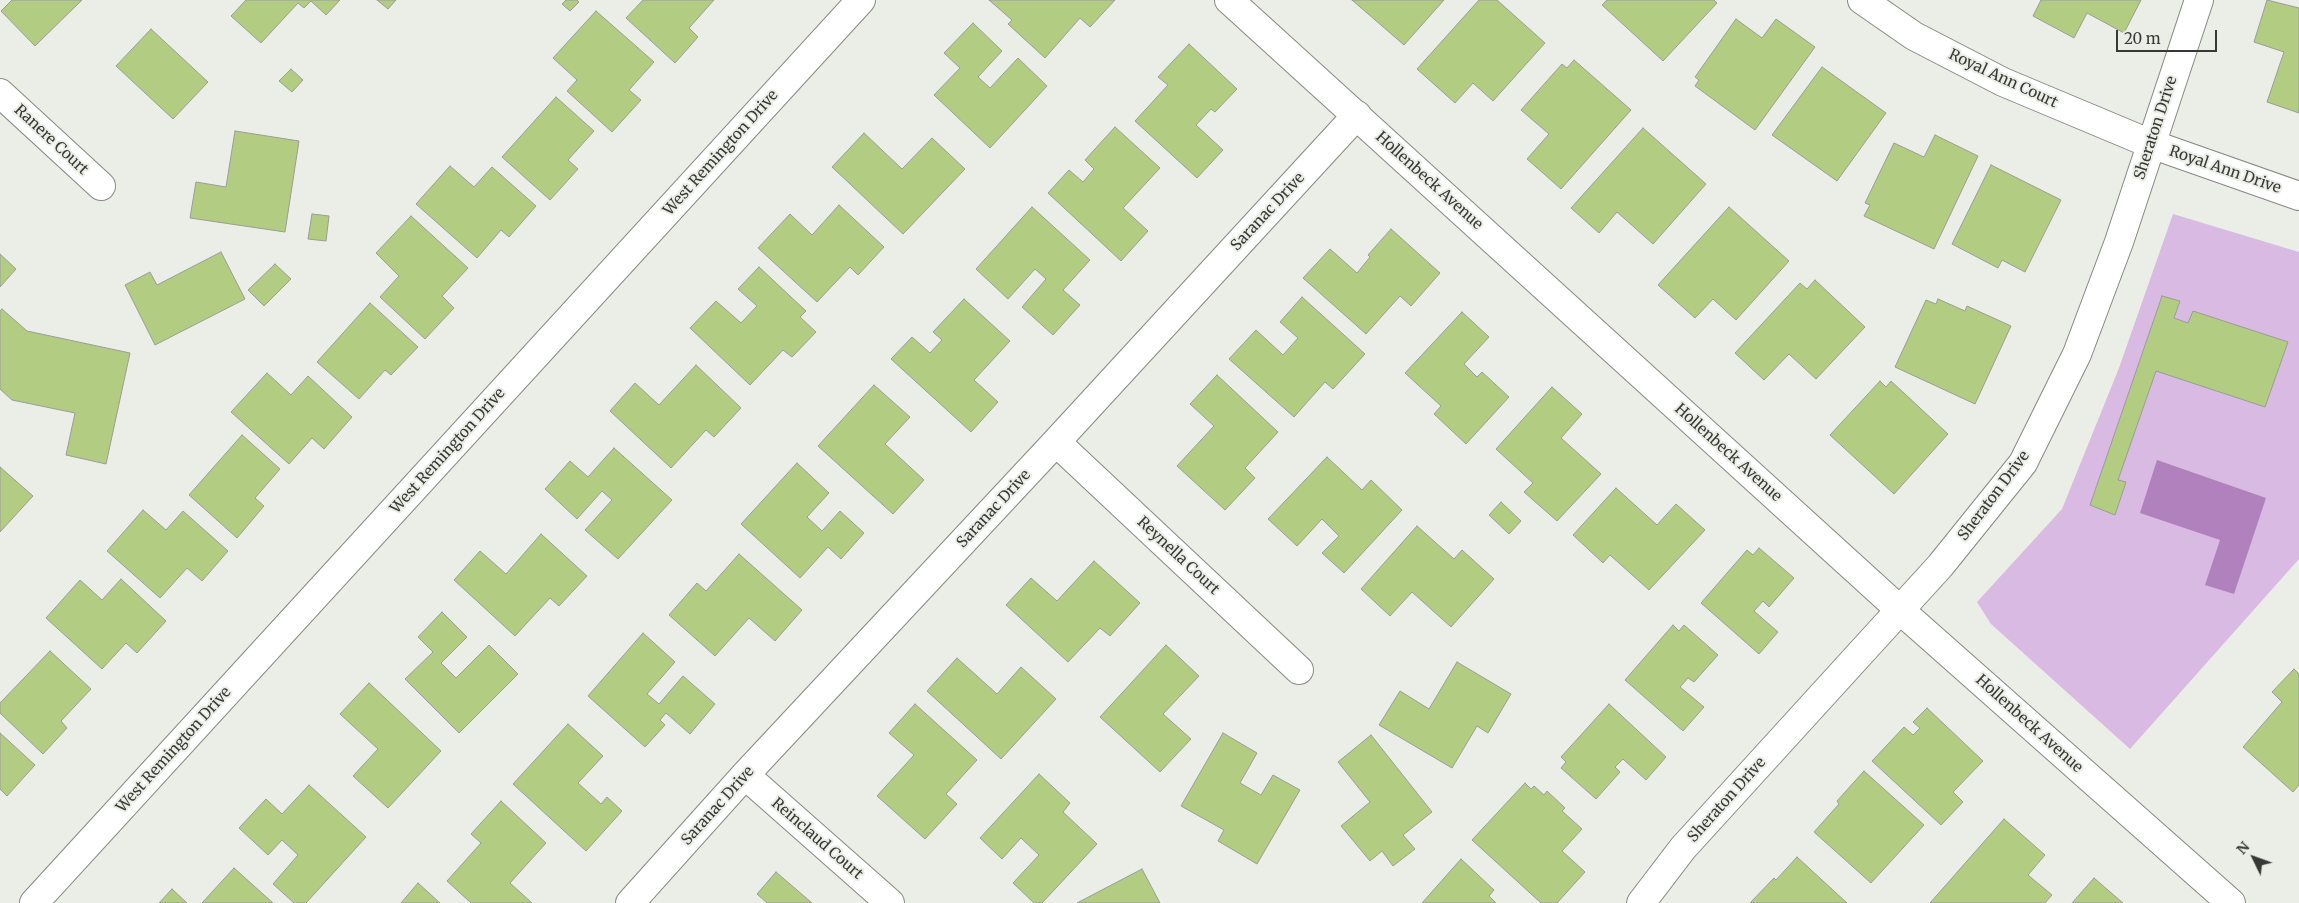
<!DOCTYPE html>
<html>
<head>
<meta charset="utf-8">
<style>
  body { margin:0 }
  #map { position:relative; width:2299px; height:903px; overflow:hidden; background:#ebeee7; font-family:Merriweather,serif }
  canvas { display:block }
  .north { position:absolute; left:2229px; top:833px; width:50px; height:50px; -webkit-text-stroke:4px #ebeee7; paint-order:stroke; rotate:312deg; font-size:14px; font-weight:700; line-height:20px; text-align:center; color:#383936 }
  .north::after { content:''; display:block; margin:auto; width:18px; height:22px; background:#383936; clip-path:polygon(50% 0,100% 100%,50% 72%,0 100%) }
  .scale { position:absolute; left:2116px; top:30px; width:101px; height:22px; box-sizing:border-box; border:2px solid #383936; border-top:0; padding-left:6px; font-size:15px; line-height:18px; white-space:nowrap; color:#383936; -webkit-text-stroke:4px #ebeee7; paint-order:stroke }
</style>
</head>
<body>
<div id="map">
<canvas width="2299" height="903"></canvas>
<div class="north">N</div>
<div class="scale">20 m</div>
</div>
<script>
const context = document.querySelector('canvas').getContext('2d');
context.lineJoin = 'round';
function fillPath(path, color) {
  context.fillStyle = color;
  context.fill(path, 'evenodd');
}
function toPath(rows) {
  const path = new Path2D();
  for (const r of rows) {
    path.moveTo(r[0], r[1]);
    for (let i = 2; i < r.length; i += 2) path.lineTo(r[i], r[i + 1]);
  }
  return path;
}
function trace(path, color, width, dash) {
  context.strokeStyle = color;
  context.lineWidth = width;
  context.lineCap = dash ? 'butt' : 'round';
  context.setLineDash(dash || []);
  context.stroke(path);
}
function drawText(font, color, halo, rows, align = 'center') {
  context.font = font + ' Merriweather,serif';
  context.lineWidth = 4;
  context.setLineDash([]);
  context.textBaseline = 'middle';
  context.strokeStyle = halo;
  context.fillStyle = color;
  for (const [text, x, y, turn = 0] of rows) {
    context.save();
    context.translate(x, y);
    context.rotate((+turn || 0) * Math.PI / 180);
    context.textAlign = isNaN(turn) ? turn : align;
    if (halo) context.strokeText(text, 0, 0);
    context.fillText(text, 0, 0);
    context.restore();
  }
}
fillPath(toPath([
  [2173,214,2299,252,2299,559,2130,749,1991,624,1977,602,2062,509,2119,368]
]), '#d9bae2');
fillPath(toPath([
  [2157,460,2266,498,2234,594,2205,585,2220,540,2140,513]
]), '#b081bd');
const building = toPath([
  [12,0,82,0,35,46,1,11,12,0],
  [246,0,340,0,326,15,311,1,304,8,298,3,261,43,231,16,246,0],
  [377,0,396,0,388,9,377,0],
  [566,0,577,0,579,2,570,11,562,4,566,0],
  [643,0,714,0,689,28,698,37,675,63,626,18,643,0],
  [989,0,1115,0,1090,27,1080,18,1045,58,1008,24,1012,20,989,0],
  [1352,0,1444,0,1404,45,1352,0],
  [1479,0,1497,0,1545,43,1493,101,1473,83,1455,103,1417,69,1479,0],
  [1607,0,1714,0,1717,3,1663,61,1602,5,1607,0],
  [2041,0,2141,0,2124,33,2087,13,2074,38,2033,16,2041,0],
  [2267,0,2299,8,2299,113,2267,102,2284,52,2254,42,2267,0],
  [596,11,654,62,629,90,641,100,612,132,567,91,577,80,553,58,596,11],
  [1736,19,1762,38,1776,19,1815,47,1755,130,1695,86,1699,80,1695,77,1736,19],
  [973,23,1002,51,978,77,990,88,1018,58,1047,86,990,148,934,95,960,68,944,53,973,23],
  [151,29,208,82,173,119,116,66,151,29],
  [1189,44,1237,89,1215,112,1211,109,1196,125,1223,150,1197,178,1135,121,1168,85,1158,77,1189,44],
  [1574,60,1631,110,1561,189,1527,159,1549,134,1521,110,1562,64,1567,68,1574,60],
  [1822,67,1886,113,1837,181,1772,135,1822,67],
  [291,69,303,80,292,92,279,81,291,69],
  [556,97,594,131,568,160,578,169,550,200,502,157,556,97],
  [1115,127,1160,168,1123,208,1148,231,1121,261,1048,193,1069,170,1083,182,1094,169,1085,160,1115,127],
  [1643,128,1706,184,1653,244,1617,212,1599,233,1571,208,1643,128],
  [235,131,299,141,285,232,190,218,196,182,226,187,235,131],
  [864,133,902,169,932,138,965,169,903,234,832,167,864,133],
  [1935,135,1978,156,1934,249,1864,216,1870,205,1865,203,1894,143,1924,157,1935,135],
  [1991,165,2061,200,2025,272,2002,260,1998,268,1952,244,1991,165],
  [450,166,474,187,492,167,536,206,509,237,501,230,477,258,416,204,450,166],
  [839,205,884,247,858,275,850,267,817,302,758,248,790,214,812,235,839,205],
  [1032,207,1090,260,1063,290,1080,305,1053,335,1022,307,1046,279,1035,269,1008,299,976,269,1032,207],
  [1729,207,1789,261,1736,320,1713,299,1695,318,1658,285,1729,207],
  [312,214,329,216,326,241,308,239,312,214],
  [411,216,468,268,442,296,454,308,425,339,380,297,399,276,376,253,411,216],
  [1391,229,1440,273,1411,306,1400,296,1366,334,1303,278,1330,249,1357,273,1370,257,1368,255,1391,229],
  [221,252,245,299,155,345,125,285,150,272,157,285,221,252],
  [0,254,16,269,0,287,0,254],
  [275,264,291,279,264,306,248,290,275,264],
  [759,267,806,311,800,317,816,332,792,357,783,350,750,385,690,328,716,301,741,323,757,306,738,289,759,267],
  [1815,280,1865,327,1816,379,1789,354,1764,380,1735,353,1800,283,1807,289,1815,280],
  [2162,296,2180,301,2174,318,2188,323,2193,311,2288,342,2265,407,2156,371,2118,480,2126,482,2115,515,2090,505,2162,296],
  [1302,297,1365,354,1333,389,1325,382,1294,417,1229,359,1256,330,1283,355,1298,338,1280,322,1302,297],
  [964,299,1010,341,974,380,998,402,971,432,891,359,912,337,930,353,942,340,933,332,964,299],
  [1938,299,1965,311,1967,306,2011,326,1975,404,1895,367,1926,300,1936,304,1938,299],
  [370,303,418,347,391,375,385,370,359,399,317,362,370,303],
  [2,309,27,331,130,353,106,464,66,455,75,413,12,400,0,389,0,311,2,309],
  [1462,312,1489,337,1464,364,1477,377,1482,372,1509,397,1466,444,1434,414,1441,406,1405,373,1462,312],
  [696,365,741,408,714,437,706,430,671,468,610,411,635,383,659,405,696,365],
  [267,373,291,395,308,376,352,417,324,449,312,438,289,464,231,412,267,373],
  [1217,375,1278,432,1245,468,1255,478,1225,510,1177,466,1214,426,1190,404,1217,375],
  [1880,381,1886,387,1891,381,1948,434,1894,494,1830,435,1880,381],
  [874,385,910,417,885,444,924,480,893,514,818,446,874,385],
  [1552,387,1582,414,1561,438,1601,474,1557,521,1524,492,1533,483,1496,449,1552,387],
  [242,435,280,469,255,498,264,506,237,538,189,495,242,435],
  [614,448,672,500,618,559,585,530,612,500,602,491,577,519,545,489,570,461,588,477,614,448],
  [1327,457,1362,490,1371,480,1402,510,1344,573,1322,553,1339,536,1322,519,1297,546,1268,519,1327,457],
  [797,463,829,493,807,517,822,531,840,511,864,533,841,559,828,547,800,578,741,524,797,463],
  [0,467,33,496,0,532,0,467],
  [1616,488,1657,525,1676,504,1705,530,1649,590,1610,555,1603,563,1573,535,1616,488],
  [1501,502,1521,521,1509,534,1489,515,1501,502],
  [143,510,166,530,183,511,228,551,202,581,187,568,160,598,107,551,143,510],
  [1417,526,1454,559,1462,550,1494,579,1451,627,1412,592,1390,616,1361,589,1417,526],
  [541,534,587,576,559,606,550,598,515,636,454,580,480,551,506,574,541,534],
  [1759,548,1794,578,1769,607,1763,601,1754,611,1778,632,1759,654,1701,603,1747,550,1753,555,1759,548],
  [739,554,802,610,775,641,749,618,715,656,669,615,697,583,706,591,739,554],
  [1094,561,1140,603,1110,636,1100,628,1068,662,1006,605,1031,578,1057,601,1094,561],
  [121,579,166,621,137,653,126,643,102,669,46,618,80,580,102,600,121,579],
  [442,612,467,637,441,663,456,678,489,645,518,674,459,733,405,679,433,652,418,637,442,612],
  [1673,625,1679,631,1684,625,1718,655,1694,682,1688,678,1680,687,1704,707,1683,731,1625,680,1673,625],
  [643,633,675,662,647,694,659,704,683,676,715,704,690,734,666,713,660,720,665,725,645,747,588,696,643,633],
  [1166,645,1199,676,1163,714,1191,739,1160,772,1100,717,1166,645],
  [50,651,91,689,61,721,67,728,43,754,0,713,0,703,50,651],
  [957,658,997,694,1021,667,1056,699,1001,759,927,691,957,658],
  [1457,662,1511,694,1488,733,1477,726,1452,768,1379,725,1400,691,1429,709,1457,662],
  [2294,669,2299,674,2299,785,2293,792,2243,747,2282,702,2272,692,2294,669],
  [369,683,441,751,388,808,353,776,378,749,340,714,369,683],
  [915,704,977,760,946,794,957,804,925,839,877,796,914,755,889,733,915,704],
  [1609,704,1666,757,1646,780,1623,759,1615,767,1620,772,1596,799,1561,768,1566,762,1561,757,1609,704],
  [1927,708,1983,761,1953,792,1963,802,1941,825,1872,761,1904,727,1913,735,1920,728,1913,722,1927,708],
  [568,724,603,756,578,783,601,804,607,797,622,811,586,851,513,784,568,724],
  [0,733,35,765,7,796,0,789,0,733],
  [1223,733,1257,753,1240,783,1261,795,1273,775,1300,790,1257,864,1218,841,1224,830,1181,806,1223,733],
  [1371,735,1432,812,1403,835,1415,849,1393,866,1382,851,1370,861,1341,826,1370,802,1338,762,1371,735],
  [1864,771,1924,825,1871,883,1814,832,1839,804,1837,801,1864,771],
  [1039,774,1070,803,1063,812,1097,844,1042,903,1034,903,1013,883,1039,855,1021,838,1002,859,980,838,1039,774],
  [1525,783,1531,789,1534,786,1544,795,1547,791,1565,808,1562,811,1582,829,1562,851,1585,872,1557,903,1541,903,1472,840,1525,783],
  [309,785,366,837,306,903,294,903,273,884,298,855,282,840,268,855,239,828,266,799,282,814,309,785],
  [501,801,546,843,510,883,532,903,471,903,447,881,481,843,471,834,501,801],
  [2004,819,2045,855,2028,875,2052,895,2045,903,1930,903,2004,819],
  [1797,857,1847,903,1750,903,1774,878,1776,880,1797,857],
  [1461,859,1494,890,1489,896,1496,903,1422,903,1461,859],
  [234,868,273,903,202,903,234,868],
  [1142,869,1160,903,1077,903,1142,869],
  [776,872,812,903,767,903,757,894,776,872],
  [2094,878,2123,903,2072,903,2094,878],
  [418,883,440,903,401,903,418,883],
  [172,889,187,903,159,903,172,889]
]);
fillPath(building, '#b2cc82');
trace(building, '#9a9d97', 1);
const minor = toPath([
  [1862,0,1914,36,2003,82,2151,144,2299,196],
  [0,93,101,186],
  [1056,442,1299,670],
  [745,775,890,903],
  [630,903,745,775,1056,442,1357,115],
  [1641,903,1683,848,1940,566,2023,463,2077,354,2119,242,2199,0]
]);
const tertiary = toPath([
  [1229,0,1900,610,2231,903],
  [34,903,861,0]
]);
trace(minor, '#878983', 30);
trace(tertiary, '#878983', 30);
trace(minor, '#fff', 28);
trace(tertiary, '#fff', 28);
drawText('15px', '#383936', '#ebeee7', [
  ["Royal Ann Court",2003,79,25],
  ["Sheraton Drive",2156,128,-72],
  ["Ranere Court",51,140,43],
  ["West Remington Drive",721,153,-48],
  ["Royal Ann Drive",2225,170,19],
  ["Hollenbeck Avenue",1429,181,42],
  ["Saranac Drive",1268,212,-47],
  ["West Remington Drive",448,451,-48],
  ["Hollenbeck Avenue",1728,453,42],
  ["Sheraton Drive",1994,496,-53],
  ["Saranac Drive",994,509,-47],
  ["Reynella Court",1178,556,43],
  ["Hollenbeck Avenue",2029,724,42],
  ["West Remington Drive",174,750,-48],
  ["Sheraton Drive",1727,800,-48],
  ["Saranac Drive",718,806,-48],
  ["Reinclaud Court",817,839,41]
]);
</script>
</body>
</html>
